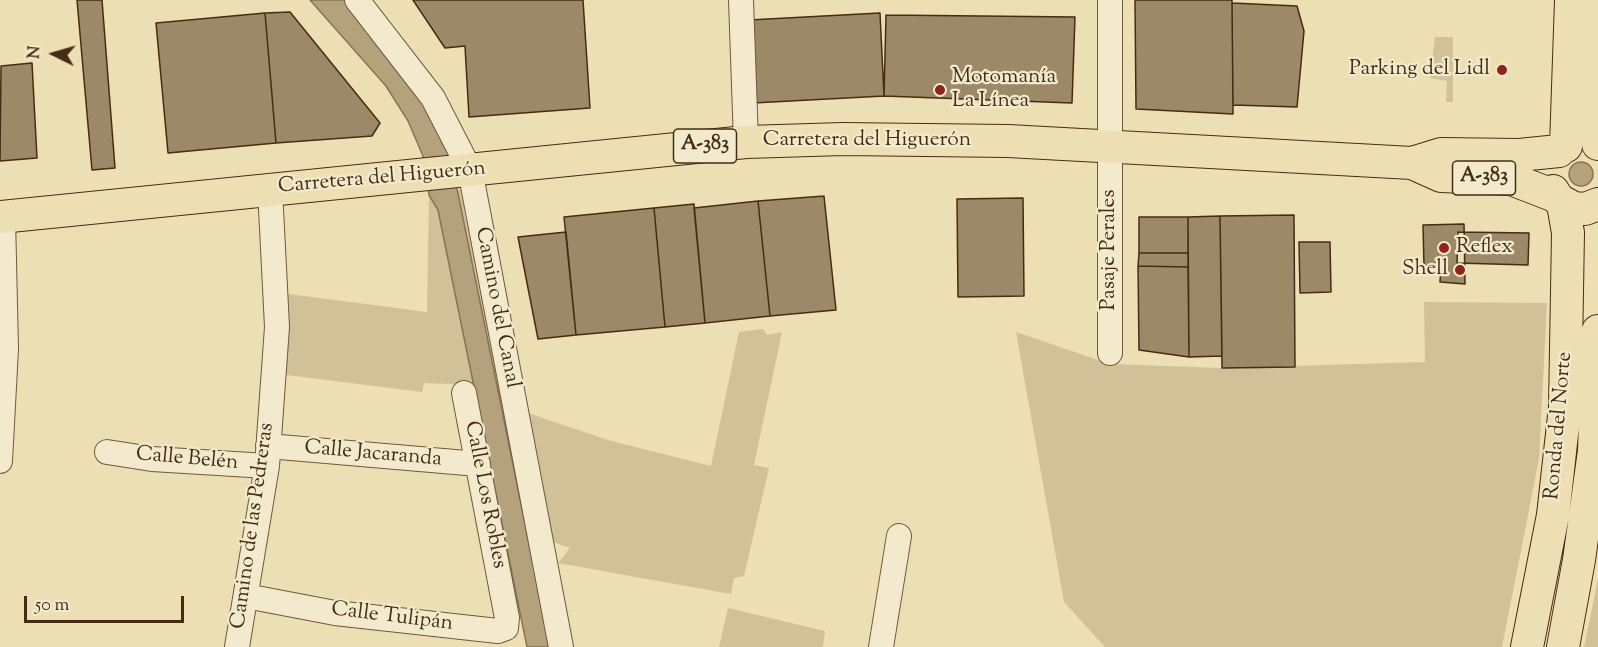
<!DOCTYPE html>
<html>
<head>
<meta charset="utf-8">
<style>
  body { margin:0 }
  #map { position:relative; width:1598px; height:647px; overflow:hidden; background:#ecdfb3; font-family:"Sorts Mill Goudy",serif }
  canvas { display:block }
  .north { position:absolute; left:24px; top:24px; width:60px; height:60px; -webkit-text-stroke:4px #f3eace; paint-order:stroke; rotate:275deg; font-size:16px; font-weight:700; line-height:24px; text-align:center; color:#462c14 }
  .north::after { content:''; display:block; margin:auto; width:21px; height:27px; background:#462c14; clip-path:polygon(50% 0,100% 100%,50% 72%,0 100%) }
  .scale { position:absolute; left:24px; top:596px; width:160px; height:27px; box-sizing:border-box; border:3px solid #462c14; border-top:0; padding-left:8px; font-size:18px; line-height:21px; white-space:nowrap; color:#462c14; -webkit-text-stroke:4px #f3eace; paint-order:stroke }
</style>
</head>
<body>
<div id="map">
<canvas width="1598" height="647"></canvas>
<div class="north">N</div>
<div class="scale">50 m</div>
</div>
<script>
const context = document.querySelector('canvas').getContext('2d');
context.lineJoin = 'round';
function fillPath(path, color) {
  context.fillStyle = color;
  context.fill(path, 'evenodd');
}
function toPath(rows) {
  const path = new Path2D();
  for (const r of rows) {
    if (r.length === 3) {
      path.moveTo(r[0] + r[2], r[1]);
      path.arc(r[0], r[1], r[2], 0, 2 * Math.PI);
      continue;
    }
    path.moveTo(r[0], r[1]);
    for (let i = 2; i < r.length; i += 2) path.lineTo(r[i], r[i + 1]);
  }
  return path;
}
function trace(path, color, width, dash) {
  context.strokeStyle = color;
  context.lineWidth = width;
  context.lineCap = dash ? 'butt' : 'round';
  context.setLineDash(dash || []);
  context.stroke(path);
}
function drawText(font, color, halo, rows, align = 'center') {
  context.font = font + ' "Sorts Mill Goudy",serif';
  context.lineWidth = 4.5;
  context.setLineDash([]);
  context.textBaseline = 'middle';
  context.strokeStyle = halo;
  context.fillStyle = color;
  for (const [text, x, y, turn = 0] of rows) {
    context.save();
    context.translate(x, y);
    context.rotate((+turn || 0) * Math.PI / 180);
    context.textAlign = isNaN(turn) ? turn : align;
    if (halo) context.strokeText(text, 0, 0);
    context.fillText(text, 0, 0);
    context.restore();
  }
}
fillPath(toPath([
  [1435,37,1453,37,1453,102,1446,102,1447,81,1430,78],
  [464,188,464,209,555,647,527,647,474,385,424,383,422,392,279,374,281,293,427,312,429,195,449,193],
  [1424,302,1547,303,1539,459,1502,647,1105,647,1064,602,1016,332,1110,364,1222,368,1425,362],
  [763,329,767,335,782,332,754,465,769,468,744,576,734,578,731,594,558,563,570,548,550,541,525,412,608,440,711,466,739,332],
  [1598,579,1598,647,1584,647],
  [728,608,825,631,823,647,719,647]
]), '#d0c198');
const water = toPath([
  [310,0,350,0,420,88,450,154,550,647,527,647,438,210,429,195,423,156,408,121,386,86,310,0],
  [1581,174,12]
]);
fillPath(water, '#b4a27d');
trace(water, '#887353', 1.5);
const building = toPath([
  [77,0,102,0,115,168,92,170,77,0],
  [413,0,583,0,590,108,469,117,465,46,445,48,413,0],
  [1135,0,1232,0,1233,114,1136,109,1135,0],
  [1232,3,1297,6,1304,31,1297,107,1233,105,1232,3],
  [290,12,380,123,372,136,276,143,265,13,290,12],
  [265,13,276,143,168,153,156,23,265,13],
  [880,13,884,96,753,103,749,20,880,13],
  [886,15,1075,17,1072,103,884,96,886,15],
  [32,63,37,158,0,161,1,66,32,63],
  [824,196,836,310,770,316,758,201,824,196],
  [1023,198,1024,296,958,297,957,199,1023,198],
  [758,201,770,316,705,323,694,208,758,201],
  [694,204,705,323,665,327,654,208,694,204],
  [654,208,665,327,576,335,564,217,654,208],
  [1294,215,1295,367,1222,368,1220,216,1294,215],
  [1220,216,1222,356,1189,357,1188,217,1220,216],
  [1139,217,1188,217,1188,253,1139,253,1139,217],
  [1464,224,1465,284,1440,282,1441,266,1424,266,1423,225,1464,224],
  [566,232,576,335,538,339,518,237,566,232],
  [1458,232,1529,233,1528,265,1457,263,1458,232],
  [1299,242,1330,242,1331,292,1300,293,1299,242],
  [1139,253,1188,253,1188,267,1138,266,1139,253],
  [1138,266,1188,267,1189,357,1139,350,1138,266]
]);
fillPath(building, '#9c8967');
trace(building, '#462c14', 1.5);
const minor = toPath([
  [357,0,433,98,470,170,561,647],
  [741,0,746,142],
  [1110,353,1110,0],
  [268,446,478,464],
  [107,452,152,459,267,466],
  [0,461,6,349,3,217],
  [246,596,335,613,498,631,506,628,507,618,464,393],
  [237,647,267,466,277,327,270,189],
  [881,647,899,536]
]);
const major = toPath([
  [1595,0,1594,106,1598,144],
  [1566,146,1571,0],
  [1412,163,1441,176,1511,179,1555,196],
  [1553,191,1559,200,1574,208,1585,209,1598,204],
  [0,217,746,142,843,139,1008,141,1412,163,1441,154,1519,155,1559,151],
  [1527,647,1553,515,1565,407,1568,233,1563,204],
  [1563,647,1579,560,1594,451,1598,331]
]);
trace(minor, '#70593c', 26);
trace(major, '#462c14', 34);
trace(minor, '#f3eace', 24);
trace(major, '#ecdfb3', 32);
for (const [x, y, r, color] of [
  [1502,70,6,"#8f2418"],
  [940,90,6,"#8f2418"],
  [1444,248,6,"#8f2418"],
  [1460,270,6,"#8f2418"]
]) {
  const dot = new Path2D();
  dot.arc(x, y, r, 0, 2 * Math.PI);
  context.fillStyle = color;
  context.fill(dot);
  trace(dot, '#f3eace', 2);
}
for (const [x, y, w] of [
  [705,146,63],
  [1484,178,63]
]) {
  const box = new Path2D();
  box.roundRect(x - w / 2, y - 17, w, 34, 4.5);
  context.fillStyle = '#f3eace';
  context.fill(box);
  trace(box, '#462c14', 1.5);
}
drawText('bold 20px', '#462c14', null, [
  ["A-383",705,146],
  ["A-383",1484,178]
]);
drawText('21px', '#462c14', '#f3eace', [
  ["Parking del Lidl",1490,70],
  ["Motomanía",952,78,"left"],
  ["La Línea",952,102,"left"],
  ["Reflex",1456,248,"left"],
  ["Shell",1448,270]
], 'right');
drawText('21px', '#462c14', '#f3eace', [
  ["Carretera del Higuerón",867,141],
  ["Carretera del Higuerón",382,179,-5],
  ["Pasaje Perales",1110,250,-90],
  ["Camino del Canal",496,308,79],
  ["Ronda del Norte",1560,426,-85],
  ["Calle Jacaranda",373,455,5],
  ["Calle Belén",187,460,5],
  ["Calle Los Robles",484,495,79],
  ["Camino de las Pedreras",254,526,-82],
  ["Calle Tulipán",392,618,7]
]);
</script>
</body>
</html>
